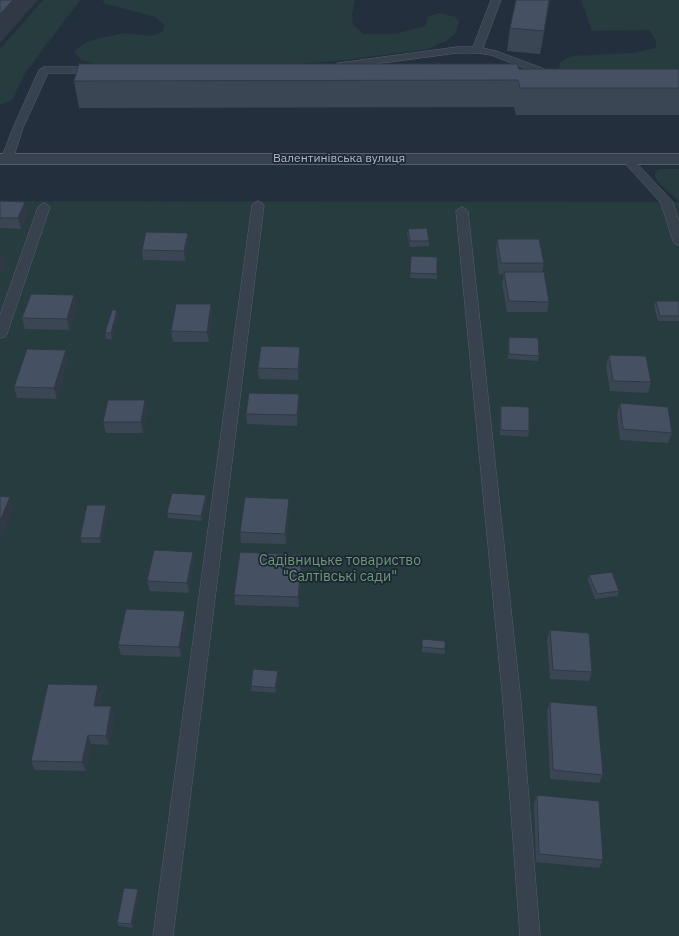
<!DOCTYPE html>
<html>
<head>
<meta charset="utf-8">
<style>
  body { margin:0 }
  canvas { display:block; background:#242f3e }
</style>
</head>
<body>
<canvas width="679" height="936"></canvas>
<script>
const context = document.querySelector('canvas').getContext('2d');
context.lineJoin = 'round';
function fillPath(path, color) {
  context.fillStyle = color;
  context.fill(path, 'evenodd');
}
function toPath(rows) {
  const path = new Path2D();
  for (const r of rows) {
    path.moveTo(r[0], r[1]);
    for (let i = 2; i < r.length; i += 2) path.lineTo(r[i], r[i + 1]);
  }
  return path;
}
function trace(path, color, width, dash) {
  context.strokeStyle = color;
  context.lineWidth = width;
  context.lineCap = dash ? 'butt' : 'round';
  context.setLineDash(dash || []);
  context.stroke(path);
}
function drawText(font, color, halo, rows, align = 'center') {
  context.font = font + ' "IBM Plex Sans",sans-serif';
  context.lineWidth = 3.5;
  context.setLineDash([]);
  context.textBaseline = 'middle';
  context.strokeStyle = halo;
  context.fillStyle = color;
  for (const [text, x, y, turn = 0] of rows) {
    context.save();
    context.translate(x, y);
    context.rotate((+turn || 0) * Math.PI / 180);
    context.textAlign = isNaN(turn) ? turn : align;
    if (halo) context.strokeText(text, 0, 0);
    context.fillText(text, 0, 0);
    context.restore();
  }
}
fillPath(toPath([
  [43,0,80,0,25,73,12,100,0,105,0,49],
  [102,0,355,0,352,15,353,25,364,34,396,34,425,26,428,17,439,13,456,17,459,22,455,34,444,42,428,49,345,60,283,65,96,64,81,60,74,51,89,41,124,33,151,36,163,31,164,25,156,17,106,4],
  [581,0,679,0,679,75,559,70,560,62,572,56,633,53,656,48,656,40,649,30,592,31],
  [660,169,679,169,679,201,658,182,655,176,656,171],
  [0,201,679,202,679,936,0,936]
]), '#263c3f');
const service = toPath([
  [491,0,501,0,483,48,496,51,558,74,559,76,558,78,550,78,491,55,477,53,457,53,338,69,333,66,338,63,457,47,473,47,491,0],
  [44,67,97,67,102,70,97,73,48,73,23,128,13,159,7,162,3,161,1,159,13,128,39,70,44,67],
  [627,156,631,157,673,202,679,222,679,245,675,244,673,241,661,203,621,159,627,156],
  [258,201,262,203,264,205,173,936,153,936,252,205,254,203,258,201],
  [44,203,48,205,50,207,7,334,5,337,0,338,0,315,38,207,40,205,44,203],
  [462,207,466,209,468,211,521,702,540,936,520,936,503,702,456,211,458,209,462,207]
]);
const tertiary = toPath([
  [0,154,679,154,679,164,0,164,0,154]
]);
trace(service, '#565f6c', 1);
trace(tertiary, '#565f6c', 2);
fillPath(service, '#38414e');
fillPath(tertiary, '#38414e');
fillPath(toPath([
  [550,0,540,54,507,51,510,28],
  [519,69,679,69,679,115,516,115,514,107,79,108,74,81],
  [0,201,27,212,21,229,0,228],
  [408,229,429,241,429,246,410,247,407,234],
  [188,233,189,244,185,261,143,260,142,250],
  [497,239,544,263,542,272,549,302,547,312,507,312,502,283,504,274,499,274,496,249],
  [411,256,437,274,437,279,410,278],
  [656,301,679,301,679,321,658,321,654,306],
  [211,304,212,315,209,342,173,342,171,331],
  [77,306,69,330,25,329,22,318],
  [117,310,118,316,112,339,106,339,105,333],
  [509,337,539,356,538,361,508,359,508,342],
  [609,355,651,382,648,393,610,391,606,366],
  [301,358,298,380,259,379,258,368],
  [68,360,57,399,17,398,14,387],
  [299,394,299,405,297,426,247,424,246,414],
  [145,400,147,411,143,433,106,433,103,422],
  [620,403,672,433,668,443,620,440,617,414],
  [501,406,529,431,528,437,500,435,500,411],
  [206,495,207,501,202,521,168,518,167,513],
  [106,505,108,510,101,543,82,543,80,538],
  [289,509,286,544,241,543,240,532],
  [193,552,194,562,189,593,150,591,147,581],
  [302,565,299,607,235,605,234,595],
  [589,575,619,591,617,596,595,599,588,580],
  [187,621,181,657,121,655,118,645],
  [550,630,592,672,589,681,550,679,547,640],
  [422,639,445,649,445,654,422,652],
  [278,671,278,676,276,693,251,691,251,686],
  [101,694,99,706,111,706,115,716,109,745,91,744,86,771,35,770,31,761],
  [550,702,603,775,599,783,550,779,547,711],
  [537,795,603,860,599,868,536,862,534,804],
  [139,893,133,928,119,926,117,923]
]), '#3b4654');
fillPath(toPath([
  [13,0,38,0,0,43,0,14],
  [549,0,550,0,540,54,544,31],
  [25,202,27,212,21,229,18,218],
  [188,233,189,244,185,261,184,251],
  [2,254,5,265,0,276,0,257],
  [74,295,77,306,69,330,67,319],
  [211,304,212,315,209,342,207,332],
  [117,310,118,316,112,339,111,333],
  [300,347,301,358,298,380,298,369],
  [66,350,68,360,57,399,54,388],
  [299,394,299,405,297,426,297,415],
  [145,400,147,411,143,433,141,422],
  [206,495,207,501,202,521,201,516],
  [10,497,14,508,0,540,0,521],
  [289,499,289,509,286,544,285,534],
  [106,505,108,510,101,543,100,538],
  [193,552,194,562,189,593,187,583],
  [302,555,302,565,299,607,298,597],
  [185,611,187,621,181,657,179,647],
  [278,671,278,676,276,693,275,688],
  [98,685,101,694,97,715,94,706],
  [111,706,115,716,109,745,106,736],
  [88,735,91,744,86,771,82,762],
  [138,889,139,893,133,928,131,924]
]), '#303945');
const building = toPath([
  [0,0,13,0,0,14,0,0],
  [516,0,549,0,544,31,510,28,516,0],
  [79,64,517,64,519,69,679,69,679,88,520,88,518,80,74,81,79,64],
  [0,201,25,202,18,218,0,218,0,201],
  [427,228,429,241,410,241,408,229,427,228],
  [146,232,188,233,184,251,142,250,146,232],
  [497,239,539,239,544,263,501,263,497,239],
  [411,256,437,257,437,274,410,273,411,256],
  [504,272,544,272,549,302,509,301,504,272],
  [31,294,74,295,67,319,22,318,31,294],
  [656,301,679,301,679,316,660,316,656,301],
  [176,304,211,304,207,332,171,331,176,304],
  [112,310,117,310,111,333,105,333,112,310],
  [509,337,538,338,539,356,509,354,509,337],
  [261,346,300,347,298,369,258,368,261,346],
  [27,349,66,350,54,388,14,387,27,349],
  [609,355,646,356,651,382,613,381,609,355],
  [249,393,299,394,297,415,246,414,249,393],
  [108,400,145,400,141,422,103,422,108,400],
  [620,403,668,407,672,433,623,429,620,403],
  [501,406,529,407,529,431,501,430,501,406],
  [172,493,206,495,201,516,167,513,172,493],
  [0,496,10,497,0,521,0,496],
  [245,497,289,499,285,534,240,532,245,497],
  [87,505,106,505,100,538,80,538,87,505],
  [154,550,193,552,187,583,147,581,154,550],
  [240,552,302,555,298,597,234,595,240,552],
  [612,572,619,591,597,594,589,575,612,572],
  [126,609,185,611,179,647,118,645,126,609],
  [550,630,589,633,592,672,553,670,550,630],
  [422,639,445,641,445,649,422,647,422,639],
  [253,669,278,671,275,688,251,686,253,669],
  [48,684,98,685,94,706,111,706,106,736,88,735,82,762,31,761,48,684],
  [550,702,597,706,603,775,553,770,550,702],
  [537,795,599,801,603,860,539,854,537,795],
  [124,888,138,889,131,924,117,923,124,888]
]);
fillPath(building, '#455162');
trace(building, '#303945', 1);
drawText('12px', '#b4bcc9', '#1d2633', [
  ["Валентинівська вулиця",339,159]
]);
drawText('14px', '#6b9a76', '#1d2633', [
  ["Садівницьке товариство",340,561],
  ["\"Салтівські сади\"",340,577]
]);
</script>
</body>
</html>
